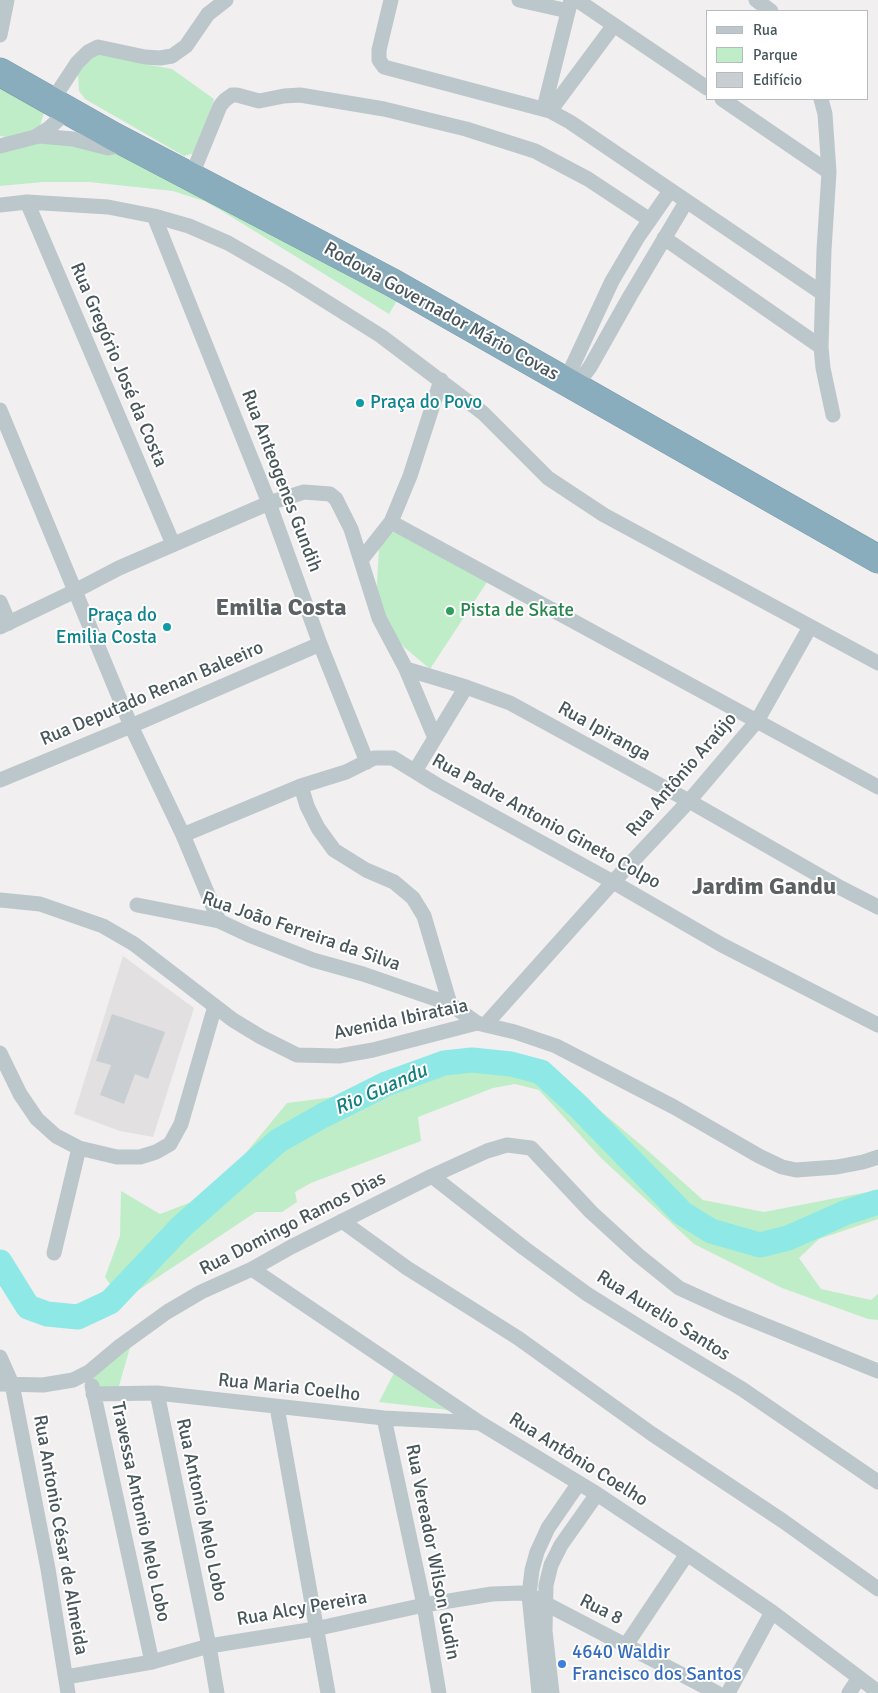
<!DOCTYPE html>
<html>
<head>
<meta charset="utf-8">
<style>
  body { margin:0 }
  #map { position:relative; width:878px; height:1693px; overflow:hidden; background:#f2eff0; font-family:Signika,sans-serif }
  canvas { display:block }
  .legend { position:absolute; left:706px; top:10px; width:162px; height:90px; box-sizing:border-box; background:#fff; border:1px solid #b6bcbe; margin:0; padding:6px 9px; list-style:none; font-size:15px; color:#48575c }
  .legend li { display:flex; align-items:center; gap:10px; height:25px }
  .legend b { width:25px; border:1px solid #b6bcbe }
</style>
</head>
<body>
<div id="map">
<canvas width="878" height="1693"></canvas>
<ul class="legend">
<li><b style="height:6px;background:#bbc7cb"></b>Rua</li>
<li><b style="height:14px;background:#bfedc7"></b>Parque</li>
<li><b style="height:14px;background:#c9ced2"></b>Edifício</li>
</ul>
</div>
<script>
const context = document.querySelector('canvas').getContext('2d');
context.lineJoin = 'round';
function fillPath(path, color) {
  context.fillStyle = color;
  context.fill(path, 'evenodd');
}
function toPath(rows) {
  const path = new Path2D();
  for (const r of rows) {
    path.moveTo(r[0], r[1]);
    for (let i = 2; i < r.length; i += 2) path.lineTo(r[i], r[i + 1]);
  }
  return path;
}
function trace(path, color, width, dash) {
  context.strokeStyle = color;
  context.lineWidth = width;
  context.lineCap = dash ? 'butt' : 'round';
  context.setLineDash(dash || []);
  context.stroke(path);
}
function drawText(font, color, halo, rows, align = 'center') {
  context.font = font + ' Signika,sans-serif';
  context.lineWidth = 4;
  context.setLineDash([]);
  context.textBaseline = 'middle';
  context.strokeStyle = halo;
  context.fillStyle = color;
  for (const [text, x, y, turn = 0] of rows) {
    context.save();
    context.translate(x, y);
    context.rotate((+turn || 0) * Math.PI / 180);
    context.textAlign = isNaN(turn) ? turn : align;
    if (halo) context.strokeText(text, 0, 0);
    context.fillText(text, 0, 0);
    context.restore();
  }
}
fillPath(toPath([
  [123,956,194,1008,153,1137,120,1131,74,1114]
]), '#e3e0e1');
fillPath(toPath([
  [109,52,144,64,172,69,214,99,201,139,194,153,184,156,85,99,79,91,78,75,80,66,96,54],
  [0,82,41,107,44,113,39,129,7,137,0,136],
  [25,139,110,150,399,297,389,314,222,211,204,201,173,191,89,182,43,182,0,186,0,151],
  [400,528,489,579,430,669,404,647,387,628,376,600,379,549,388,535],
  [488,1053,546,1065,647,1150,703,1200,764,1212,878,1190,878,1219,819,1239,799,1258,821,1289,871,1300,878,1294,878,1320,868,1319,782,1288,694,1244,601,1158,539,1090,515,1084,493,1088,418,1117,421,1141,311,1183,295,1192,297,1202,282,1212,256,1212,122,1301,105,1277,120,1236,121,1191,160,1214,194,1201,240,1160,287,1103,349,1095,402,1070,452,1054],
  [133,1337,117,1393,97,1389,90,1380],
  [398,1365,448,1410,379,1402]
]), '#bfedc7');
trace(toPath([
  [0,1262,28,1307,47,1314,78,1317,110,1302,181,1227,278,1141,322,1116,386,1084,444,1063,472,1060,511,1064,541,1072,579,1107,682,1213,711,1231,760,1245,788,1238,847,1212,878,1202]
]), '#8ee9e6', 25);
fillPath(toPath([
  [112,1014,165,1032,148,1079,135,1074,124,1104,100,1095,111,1065,96,1061]
]), '#c9ced2');
const highway = toPath([
  [0,72,113,136,393,283,878,559]
]);
trace(highway, '#7499a8', 29);
trace(toPath([
  [391,0,379,50,379,60,384,67,550,111,570,122,822,293],
  [519,0,568,11],
  [577,0,707,88],
  [756,0,771,11],
  [0,35,7,0],
  [722,99,829,172],
  [821,99,825,114,829,172,824,250,821,347,823,368,833,415],
  [52,101,77,63,88,52,98,47,145,57,160,58,172,56,186,46,208,14,226,0],
  [544,108,571,0],
  [550,111,614,25],
  [35,137,48,129,68,111],
  [0,146,39,136,73,139,108,148,123,145],
  [191,177,220,106,225,100,232,95,237,95,259,101,284,96,300,95,384,109,466,129,535,151,588,179,650,220],
  [27,202,173,544],
  [0,205,27,202,108,207,154,216,189,226,228,243,287,277,381,336,483,413,548,478,604,515,878,663],
  [154,216,269,503,320,644,367,762],
  [664,238,821,347],
  [565,382,612,281,638,237,670,191],
  [575,387,590,367,630,296,686,202],
  [0,410,131,726,183,835,219,921],
  [391,522,878,787],
  [361,560,391,522,410,476,441,380],
  [0,602,9,623],
  [0,627,75,591,119,568,269,503,304,492,330,494,336,499,351,529,379,618,406,669,466,687,510,703,689,801,841,888,878,907],
  [406,669,435,738],
  [415,771,466,687],
  [0,780,131,726,320,644],
  [301,786,307,806,318,828,334,850,366,870,394,882,413,898,424,916,450,1004,477,1023],
  [183,835,301,786,346,772,374,758,393,758,437,785,613,882,722,945,878,1025],
  [0,900,40,904,103,926,134,944,233,1020,261,1037,297,1055,339,1056,373,1050,477,1023,515,1032,556,1046,674,1107,759,1156,782,1167,796,1170,837,1167,863,1162,878,1157],
  [137,905,219,921,249,935,313,960,363,974,450,1004],
  [485,1025,613,882,689,801,757,721,810,627],
  [0,1053,20,1094,37,1119,56,1136,79,1148,117,1157,140,1157,156,1152,170,1144,181,1124,215,1006],
  [432,1176,524,1248,587,1294,651,1334,742,1389,878,1482],
  [342,1221,407,1268,518,1338,652,1434,783,1521,878,1589],
  [54,1253,79,1148],
  [252,1269,480,1423,597,1494,687,1554,772,1612,878,1692],
  [0,1357,12,1384,48,1569,68,1693],
  [0,1384,43,1385,73,1380,89,1372,120,1346,167,1312,201,1292,252,1269,291,1247,432,1176,487,1151,507,1145,531,1148,591,1212,638,1255,679,1288,725,1309,878,1371],
  [92,1386,152,1662],
  [157,1393,209,1646,217,1693],
  [93,1394,157,1393,384,1418,480,1423],
  [277,1407,328,1693],
  [384,1418,424,1605,439,1693],
  [626,1645,687,1554],
  [66,1677,152,1662,209,1646,315,1629,424,1605,492,1594,521,1593,529,1595,717,1693],
  [539,1693,529,1595,532,1570,537,1552,548,1528,579,1483],
  [552,1693,545,1631,546,1585,551,1565,561,1545,597,1494],
  [728,1693,772,1612],
  [849,1693,859,1678]
]), '#bbc7cb', 15);
trace(highway, '#89adbc', 28);
for (const [x, y, r, color] of [
  [360,403,5,"#0f9aa8"],
  [450,611,5,"#2e9e5b"],
  [167,627,5,"#0f9aa8"],
  [562,1664,5,"#3f7fe0"]
]) {
  const dot = new Path2D();
  dot.arc(x, y, r, 0, 2 * Math.PI);
  context.fillStyle = color;
  context.fill(dot);
  trace(dot, '#fff', 2);
}
drawText('19px', '#48575c', '#fff', [
  ["Rodovia Governador Mário Covas",441,312,29],
  ["Rua Gregório José da Costa",118,365,67],
  ["Rua Anteogenes Gundih",281,481,69],
  ["Rua Deputado Renan Baleeiro",152,694,-23],
  ["Rua Ipiranga",604,732,29],
  ["Rua Antônio Araújo",682,775,-49],
  ["Rua Padre Antonio Gineto Colpo",546,822,29],
  ["Rua João Ferreira da Silva",301,932,19],
  ["Avenida Ibirataia",401,1020,-12],
  ["Rua Domingo Ramos Dias",293,1224,-27],
  ["Rua Aurelio Santos",663,1316,32],
  ["Rua Maria Coelho",289,1388,6],
  ["Rua Antônio Coelho",578,1460,32],
  ["Rua Antonio Melo Lobo",201,1510,78],
  ["Travessa Antonio Melo Lobo",140,1512,78],
  ["Rua Antonio César de Almeida",60,1535,80],
  ["Rua Vereador Wilson Gudin",432,1552,79],
  ["Rua Alcy Pereira",302,1609,-10],
  ["Rua 8",601,1610,27]
]);
drawText('19px', '#0d838f', '#fff', [
  ["Praça do Povo",370,403],
  ["Praça do",157,616,"right"],
  ["Emilia Costa",157,638,"right"]
], 'left');
drawText('19px', '#27864d', '#fff', [
  ["Pista de Skate",460,611]
], 'left');
drawText('19px', '#366cbe', '#fff', [
  ["4640 Waldir",572,1653],
  ["Francisco dos Santos",572,1675]
], 'left');
drawText('italic 20px', '#12807e', '#fff', [
  ["Rio Guandu",381,1090,-24]
]);
drawText('bold 24px', '#5c6164', '#fff', [
  ["Emilia Costa",281,609],
  ["Jardim Gandu",764,888]
]);
</script>
</body>
</html>
